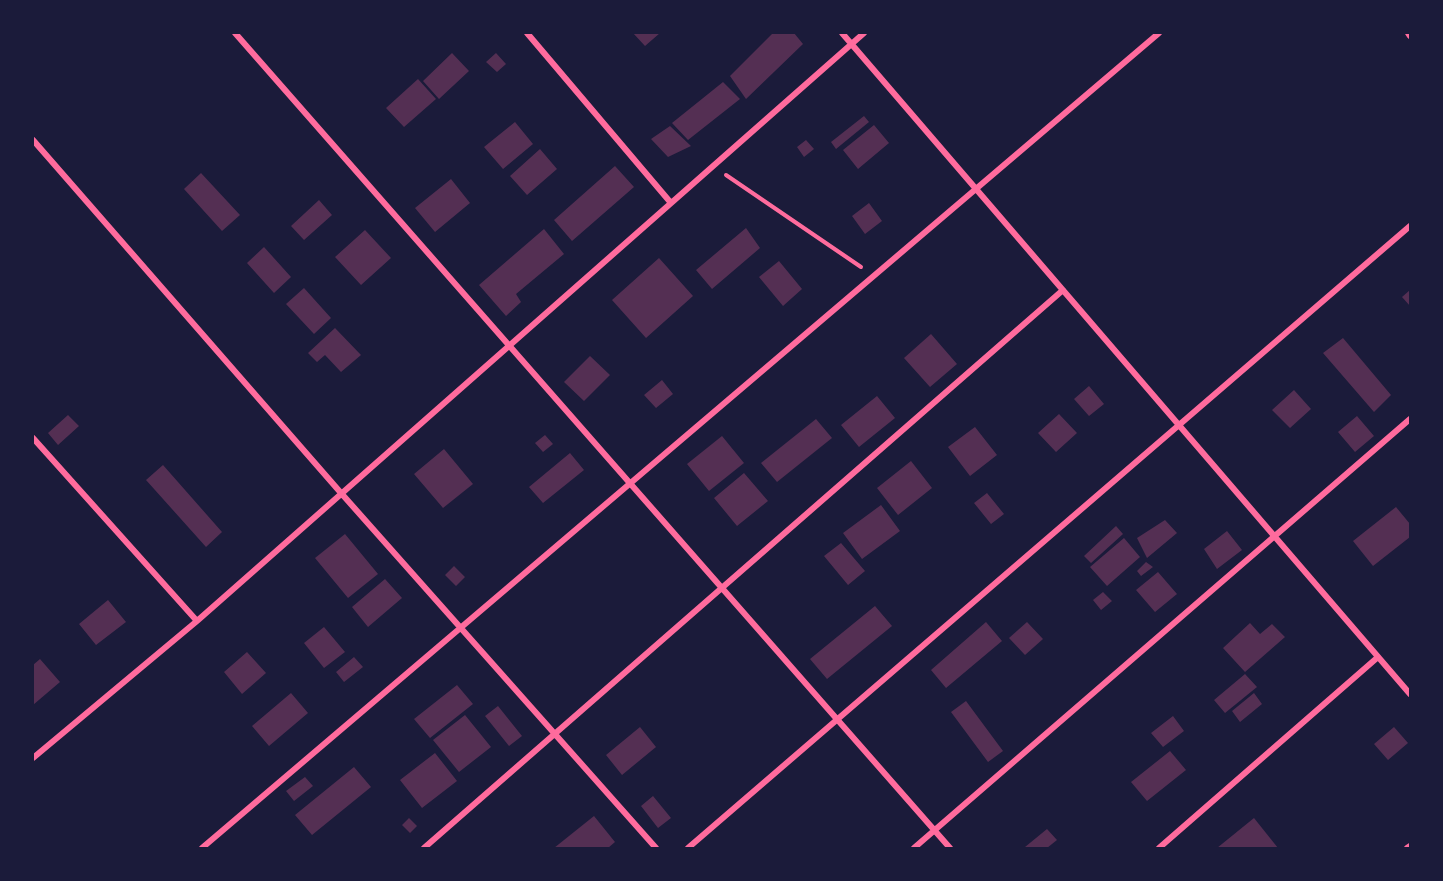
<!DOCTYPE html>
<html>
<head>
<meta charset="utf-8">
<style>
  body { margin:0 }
  #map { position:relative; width:1443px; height:881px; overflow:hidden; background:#1b1b3a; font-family:Raleway,sans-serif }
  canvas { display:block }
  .frame { position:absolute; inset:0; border:34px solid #1b1b3a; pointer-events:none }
</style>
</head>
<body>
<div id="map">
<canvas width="1443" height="881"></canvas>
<div class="frame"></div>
</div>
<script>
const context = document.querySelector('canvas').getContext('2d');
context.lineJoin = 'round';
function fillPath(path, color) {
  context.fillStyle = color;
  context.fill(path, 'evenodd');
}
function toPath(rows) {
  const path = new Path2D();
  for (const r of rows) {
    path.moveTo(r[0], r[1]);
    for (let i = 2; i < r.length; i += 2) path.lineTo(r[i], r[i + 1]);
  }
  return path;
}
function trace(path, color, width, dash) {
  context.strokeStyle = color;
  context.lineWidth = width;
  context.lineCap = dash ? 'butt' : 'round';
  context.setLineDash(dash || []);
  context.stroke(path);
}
fillPath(toPath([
  [633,33,660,33,645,46],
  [773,33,794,33,803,44,746,99,730,76],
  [452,53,469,71,439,99,423,81],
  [496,53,506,64,497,72,486,62],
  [418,79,436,99,404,127,386,108],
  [723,82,740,99,688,140,672,123],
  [864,116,869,122,836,149,831,142],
  [515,122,533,144,503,169,484,147],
  [874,125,889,143,858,169,843,150],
  [670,126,691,146,668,157,651,139],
  [806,140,814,149,804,157,797,147],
  [540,149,557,169,527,195,510,176],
  [615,166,634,187,572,241,554,220],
  [201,173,240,215,222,231,184,189],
  [451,179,470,203,435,232,415,208],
  [319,200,332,215,304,240,291,226],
  [869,203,882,221,865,234,852,216],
  [746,228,760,248,712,289,696,270],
  [544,229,564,254,516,294,521,302,506,316,479,285],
  [365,230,391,258,361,285,335,257],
  [264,247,291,277,274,293,247,263],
  [659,258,693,296,646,338,612,300],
  [779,261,802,289,783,306,759,277],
  [304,288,331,318,314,334,286,304],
  [1410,290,1410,306,1402,297],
  [335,328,361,355,341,372,325,355,317,362,308,353],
  [931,334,957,364,930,387,904,358],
  [1343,338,1391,395,1374,412,1323,353],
  [590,356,610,375,584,401,564,382],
  [662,380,673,394,656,408,644,395],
  [1089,386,1104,404,1089,416,1074,399],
  [1294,390,1311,409,1290,428,1272,410],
  [877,396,895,418,859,447,841,425],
  [1059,414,1077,433,1056,452,1038,433],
  [68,415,79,426,58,445,48,433],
  [1357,416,1374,436,1355,452,1338,432],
  [816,419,832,438,777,482,761,463],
  [975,427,997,455,970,476,948,447],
  [545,435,553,444,543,452,535,443],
  [722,436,744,463,709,491,687,464],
  [444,449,473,484,443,508,414,474],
  [570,453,584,470,543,503,529,487],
  [911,461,932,488,898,515,877,488],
  [163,465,222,532,206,547,146,480],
  [744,473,768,501,737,526,714,498],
  [987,493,1004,514,991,524,974,503],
  [881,505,900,531,862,559,843,533],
  [1396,507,1410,524,1410,537,1373,566,1353,541],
  [1165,520,1177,533,1147,558,1137,538],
  [1116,526,1123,534,1091,563,1084,556],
  [1227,531,1242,550,1217,569,1204,549],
  [345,534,378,574,348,598,315,558],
  [1124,538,1140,557,1107,586,1090,567],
  [841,543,865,571,848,585,824,556],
  [1146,562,1153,567,1141,576,1137,571],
  [454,566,465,577,456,586,445,575],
  [1158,572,1177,594,1155,612,1136,590],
  [385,579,402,598,368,627,352,607],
  [1103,592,1112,601,1101,610,1093,600],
  [108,600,126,622,96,645,79,624],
  [875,606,892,626,827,679,810,659],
  [986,622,1002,641,946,688,931,670],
  [1027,622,1043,639,1025,655,1009,638],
  [1250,623,1260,634,1272,624,1285,637,1245,672,1223,648],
  [324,627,345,652,324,668,304,643],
  [247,652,266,673,242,694,224,672],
  [354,657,363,667,344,682,336,672],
  [40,659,60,682,33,705,33,665],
  [1245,674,1257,687,1225,713,1214,700],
  [457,685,473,704,430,738,414,719],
  [291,693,308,713,269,746,252,726],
  [1254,693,1262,704,1240,722,1232,711],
  [966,701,1003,751,988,762,951,712],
  [498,706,522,736,509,746,485,716],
  [465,715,491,747,459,772,433,740],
  [1173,716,1184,731,1163,747,1151,733],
  [640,727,656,747,622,775,606,755],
  [1394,727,1408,743,1388,760,1374,744],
  [1170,751,1186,770,1147,801,1131,782],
  [435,753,457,781,422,808,400,780],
  [354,767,371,787,312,835,295,815],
  [305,777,313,786,294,801,286,791],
  [653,796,671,818,658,828,641,806],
  [594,816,615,842,608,848,554,848],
  [409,818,417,826,410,833,402,825],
  [1254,818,1278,848,1217,848],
  [1047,829,1057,840,1047,848,1026,848,1025,847]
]), '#542f53');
trace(toPath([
  [726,175,861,267]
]), '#ff6b9d', 4);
trace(toPath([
  [235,33,950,848],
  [527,33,671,203],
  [842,33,1410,694],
  [1408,33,1410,36],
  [33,140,341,493,656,848],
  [33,438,197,621],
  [33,758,197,621,864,33],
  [202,848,1159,33],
  [424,848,1063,290],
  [688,848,1410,226],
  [914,848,1410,419],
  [1159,848,1378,657],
  [1407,848,1410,846]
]), '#ff6b9d', 6);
</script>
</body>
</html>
